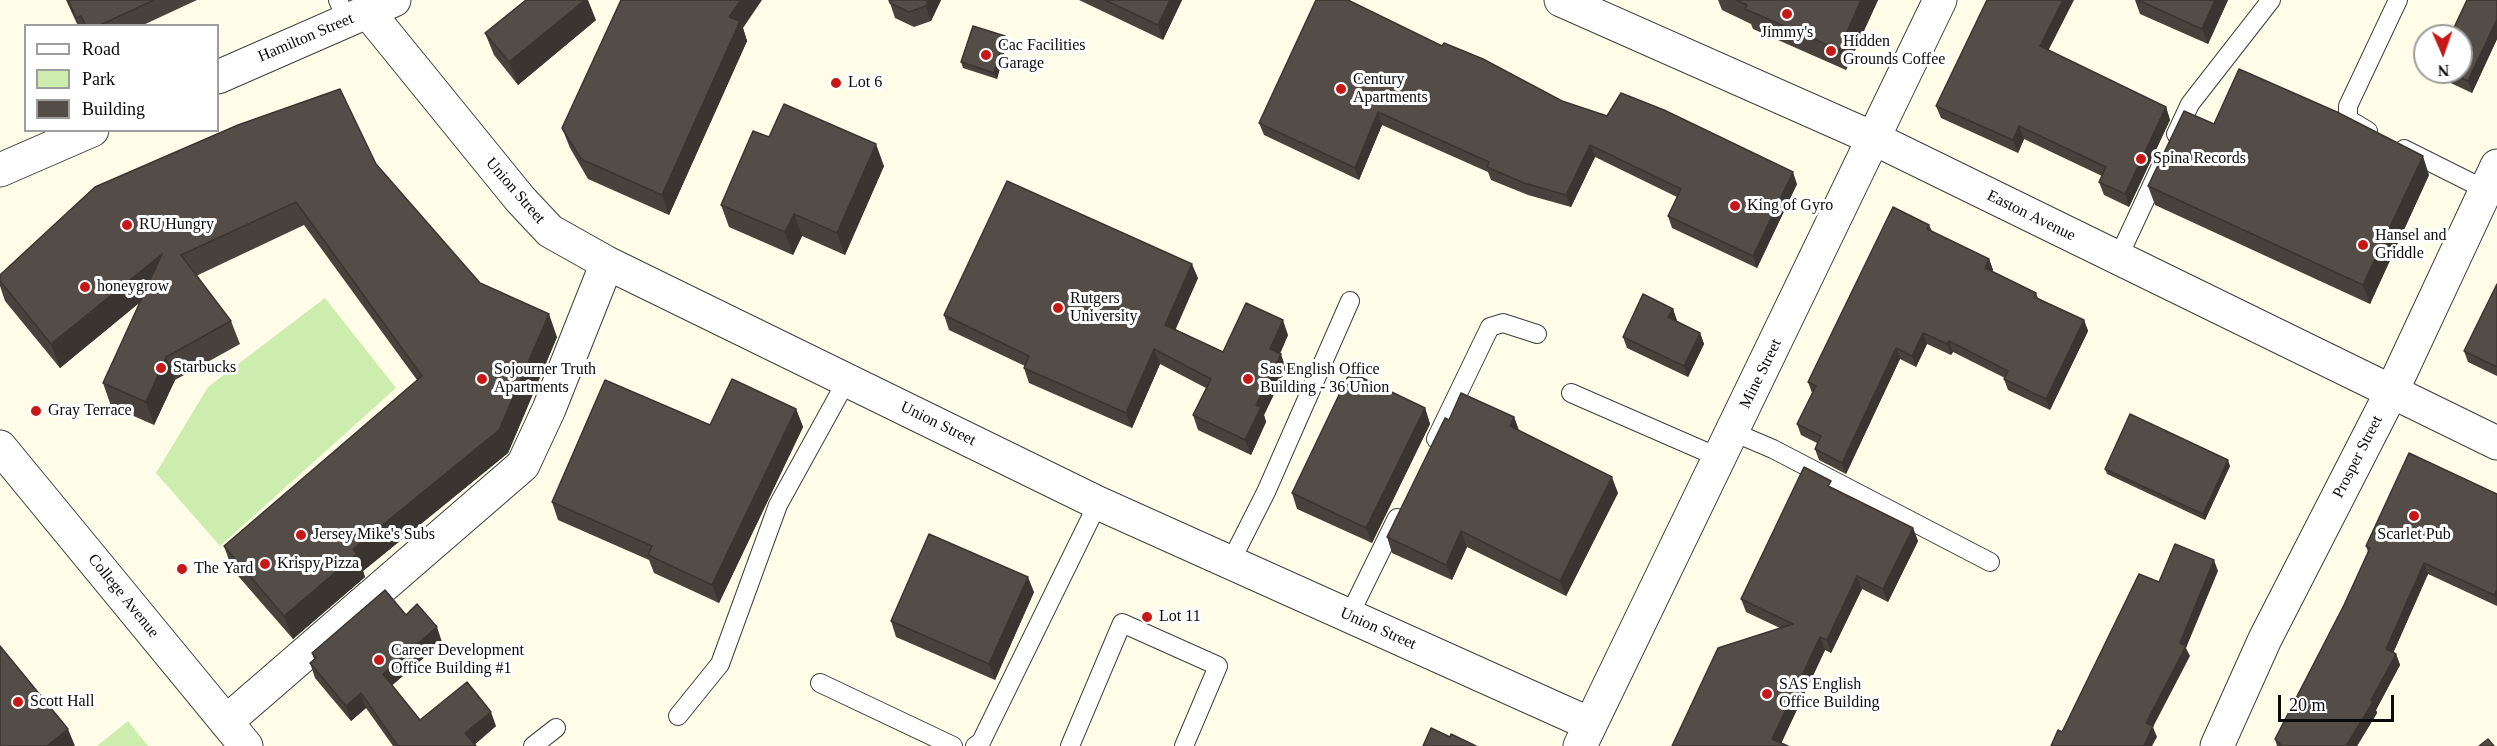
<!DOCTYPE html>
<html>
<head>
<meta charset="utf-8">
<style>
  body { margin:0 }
  #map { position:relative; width:2497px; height:746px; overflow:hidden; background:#fffce8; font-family:"Times New Roman",serif }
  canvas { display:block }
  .legend { position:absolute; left:24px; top:24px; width:195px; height:108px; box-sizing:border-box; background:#fff; border:2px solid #9d9d9d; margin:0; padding:8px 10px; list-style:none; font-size:18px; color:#0b0b0b }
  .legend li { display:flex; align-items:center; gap:12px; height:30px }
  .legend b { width:30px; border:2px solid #9d9d9d }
  .north { position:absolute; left:2413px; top:24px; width:60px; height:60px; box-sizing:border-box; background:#fff; border:2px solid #9d9d9d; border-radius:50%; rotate:178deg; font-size:16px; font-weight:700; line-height:24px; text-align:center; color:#0b0b0b }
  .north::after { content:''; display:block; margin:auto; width:21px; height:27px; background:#c71716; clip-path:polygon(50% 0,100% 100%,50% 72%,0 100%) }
  .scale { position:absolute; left:2278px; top:695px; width:116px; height:27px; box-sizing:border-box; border:3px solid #0b0b0b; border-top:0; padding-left:8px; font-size:18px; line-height:21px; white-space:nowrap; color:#0b0b0b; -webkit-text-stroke:4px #fff; paint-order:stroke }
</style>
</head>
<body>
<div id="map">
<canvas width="2497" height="746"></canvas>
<ul class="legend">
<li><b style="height:8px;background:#fff"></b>Road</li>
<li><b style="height:16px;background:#ccedae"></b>Park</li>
<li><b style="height:16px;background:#544c46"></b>Building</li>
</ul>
<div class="north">N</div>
<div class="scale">20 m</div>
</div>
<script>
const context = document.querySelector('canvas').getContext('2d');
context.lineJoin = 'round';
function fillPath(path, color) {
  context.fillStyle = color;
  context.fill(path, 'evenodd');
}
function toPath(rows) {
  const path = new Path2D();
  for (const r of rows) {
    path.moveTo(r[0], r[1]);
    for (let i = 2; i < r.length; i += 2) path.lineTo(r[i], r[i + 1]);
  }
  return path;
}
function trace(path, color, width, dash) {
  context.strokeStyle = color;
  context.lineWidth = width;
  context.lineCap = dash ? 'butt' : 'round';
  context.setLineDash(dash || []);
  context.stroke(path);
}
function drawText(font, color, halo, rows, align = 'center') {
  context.font = font + ' "Times New Roman",serif';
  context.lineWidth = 6;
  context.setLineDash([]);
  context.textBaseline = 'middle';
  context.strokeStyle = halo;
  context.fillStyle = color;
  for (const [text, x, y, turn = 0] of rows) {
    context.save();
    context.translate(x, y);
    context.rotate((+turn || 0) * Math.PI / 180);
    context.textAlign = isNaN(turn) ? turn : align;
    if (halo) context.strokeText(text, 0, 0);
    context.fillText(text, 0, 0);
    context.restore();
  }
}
fillPath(toPath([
  [325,298,396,388,220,546,156,473,208,387],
  [128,721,148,746,97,746]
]), '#ccedae');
const service = toPath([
  [338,0,347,21],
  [2368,131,2348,119,2348,106,2398,0],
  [2176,134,2190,104,2271,0],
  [2404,149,2486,190],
  [2118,258,2160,168],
  [1571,393,1720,458],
  [1733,432,1773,449,1990,562],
  [1436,439,1490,327,1503,323,1537,334],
  [1230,563,1266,492,1350,301],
  [1349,616,1397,518],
  [820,683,953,746],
  [678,716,720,664,778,505,847,380],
  [533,746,556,728],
  [975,746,981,742,1098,503],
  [1070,746,1122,623,1218,666,1184,746]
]);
const minor = toPath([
  [368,12,520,199,550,231,607,263,1098,503,1590,724],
  [0,447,246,746],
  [226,722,523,465,549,409,607,263],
  [1580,746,1940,0],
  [2217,746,2265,639,2391,393,2497,166]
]);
const tertiary = toPath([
  [1561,0,1875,139,2497,443],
  [218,77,394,0],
  [0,170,92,130]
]);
trace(service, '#3e3e3e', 20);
trace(minor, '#3e3e3e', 35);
trace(tertiary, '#3e3e3e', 35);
trace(service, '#fff', 18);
trace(minor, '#fff', 33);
trace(tertiary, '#fff', 33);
fillPath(toPath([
  [66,0,197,0,141,26,78,26],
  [889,0,941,0,931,21,914,27,895,18],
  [1079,0,1182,0,1163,40],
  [1718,0,1878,0,1846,70,1753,29,1751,24,1722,10],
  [2135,0,2228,0,2208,44,2140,14],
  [2497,0,2497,39,2472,93,2440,78,2438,72,2461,72],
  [596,20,518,85,494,55,485,33],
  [743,28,747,41,669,215,588,179,570,148,562,128],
  [1005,36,1007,42,997,79,963,68,961,62],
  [1442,46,1562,101,1797,184,1757,268,1672,228,1668,216,1677,197,1595,157,1571,207,1528,195,1491,180,1488,172,1382,125,1359,180,1264,135,1259,123],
  [2049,51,2166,107,2170,120,2129,207,2104,195,2099,182,2102,176,2024,139,2018,153,1941,118,1936,106],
  [769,137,884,166,845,255,802,236,793,255,729,227,721,205],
  [376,164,480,283,557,337,508,453,363,571,365,577,293,639,232,569,224,546,417,380,304,225,196,276,231,321,240,344,175,380,154,425,111,406,103,383,140,302,60,368,5,301,0,286,0,275],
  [2429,175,2370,304,2155,205,2148,186],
  [1929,225,1932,231,1989,259,1993,270,1992,271,2036,293,2038,298,2084,320,2088,331,2050,410,2008,390,2004,379,2005,378,1953,352,1951,355,1927,344,1916,367,1900,359,1846,474,1819,460,1815,449,1817,443,1801,435,1797,424,1812,393,1808,382],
  [1198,278,1175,329,1223,352,1288,335,1280,354,1286,369,1264,415,1266,422,1251,455,1198,430,1193,415,1206,388,1160,364,1132,428,1029,383,1024,368,1025,366,949,330,944,315],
  [2497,284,2497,376,2468,362,2464,351],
  [1673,309,1676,321,1700,333,1704,344,1688,377,1627,348,1623,337],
  [1425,408,1430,424,1372,543,1297,509,1292,493],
  [796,409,803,427,719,603,654,573,649,560,558,520,552,502,710,425],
  [1514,417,1519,431,1618,493,1566,596,1467,547,1452,580,1392,553,1387,537,1449,420],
  [2230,466,2205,520,2107,474,2105,469],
  [1833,488,1913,528,1918,541,1888,602,1862,589,1831,653,1825,650,1781,743,1672,746,1780,628,1746,612,1741,599],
  [2497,494,2497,606,2428,574,2393,653,2396,654,2400,665,2376,710,2377,713,2357,746,2277,746,2275,739,2344,605,2368,552,2366,546],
  [1034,592,995,680,896,637,891,621],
  [406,615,442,642,392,685,420,720,496,726,475,744,476,746,393,746,366,708,351,721,315,678,310,663,314,659,312,653]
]), '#48413c');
fillPath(toPath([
  [585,0,588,0,596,20,518,85,509,62],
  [741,0,762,0,743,28,747,41,669,215,662,195,729,17],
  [928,0,941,0,931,21,926,6],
  [1170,0,1182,0,1163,40,1158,25],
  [1861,0,1878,0,1846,70,1839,50],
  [2063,0,2074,0,2044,59,2040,46],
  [2215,0,2228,0,2208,44,2202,29],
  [2497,19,2497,39,2472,93,2468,81],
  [1005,36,1007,42,997,79,994,73],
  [2166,107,2170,120,2129,207,2125,194],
  [1378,112,1382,125,1359,180,1355,168],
  [2019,126,2024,139,2018,153,2013,140],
  [876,144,884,166,845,255,837,233],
  [1590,145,1595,157,1571,207,1566,195],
  [2423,156,2429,175,2370,304,2363,285],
  [1793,172,1797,184,1757,268,1753,256],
  [794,214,802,236,793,255,785,232],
  [162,254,171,277,60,368,51,344],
  [1989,259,1993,270,1989,279,1985,268],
  [1192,264,1198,278,1171,340,1165,325],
  [1673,309,1677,320,1673,329,1668,317],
  [549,314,557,337,508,453,363,571,365,577,293,639,284,616,353,549],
  [1283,320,1288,335,1275,364,1270,349],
  [2084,320,2088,331,2050,410,2046,399],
  [1700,333,1704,344,1688,377,1684,366],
  [1923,333,1927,344,1916,367,1912,356],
  [1949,341,1953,352,1951,355,1947,344],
  [1896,348,1900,359,1846,474,1842,463],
  [1154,349,1160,364,1132,428,1126,413],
  [1281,354,1286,369,1264,415,1266,422,1251,455,1245,440,1256,405],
  [166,357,175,380,154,425,146,402],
  [1425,408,1430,424,1372,543,1366,528],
  [796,409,803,427,719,603,712,585],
  [1514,417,1520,433,1510,426],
  [2228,460,2230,466,2205,520,2203,514],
  [1612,477,1618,493,1566,596,1560,581],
  [1913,528,1918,541,1888,602,1883,589],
  [1461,531,1467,547,1452,580,1446,565],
  [2214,560,2218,571,2186,648,2190,656,2153,727,2157,737,2152,746,2144,746,2146,723],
  [2424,563,2428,574,2390,660,2386,649],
  [1857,576,1862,589,1831,653,1827,640],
  [1028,577,1034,592,995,680,989,664],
  [2497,590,2497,602,2494,595],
  [437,627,442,642,388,689,383,674],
  [1820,637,1825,650,1780,746,1772,739],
  [2396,654,2400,665,2376,710,2377,713,2357,746,2346,746],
  [361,693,366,708,351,721,346,706],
  [491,712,496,726,473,746,465,733],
  [68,729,75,746,47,746]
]), '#3b3531');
const building = toPath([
  [68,0,154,0,98,26,86,26,81,16,76,18,68,0],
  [526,0,585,0,509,62,485,33,526,0],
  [621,0,741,0,729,17,740,21,662,195,581,159,562,128,621,0],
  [889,0,928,0,926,6,909,12,890,3,889,0],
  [1105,0,1170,0,1158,25,1105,0],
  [1316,0,1348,0,1442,46,1444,43,1483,59,1562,101,1607,116,1621,93,1664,110,1793,172,1753,256,1668,216,1681,189,1590,145,1566,195,1524,183,1487,167,1489,162,1378,112,1355,168,1259,123,1316,0],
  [1736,0,1861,0,1839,50,1745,9,1747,5,1736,0],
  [1987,0,2063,0,2040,46,2166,107,2125,194,2099,182,2106,167,2019,126,2013,140,1936,106,1987,0],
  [2138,0,2215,0,2202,29,2138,0],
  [2467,0,2497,0,2497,19,2468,81,2448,72,2461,72,2461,36,2450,36,2467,0],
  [973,26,1005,36,994,73,961,62,973,26],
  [2239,69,2337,112,2423,156,2363,285,2148,186,2184,111,2214,124,2239,69],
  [340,89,376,164,480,283,549,314,499,430,353,549,357,554,284,616,224,546,422,376,296,202,181,255,231,321,166,357,146,402,103,383,162,254,51,344,0,281,0,275,95,187,238,125,340,89],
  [784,104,876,144,837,233,794,214,785,232,721,205,753,131,769,137,784,104],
  [1007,181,1192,264,1165,325,1223,352,1246,303,1283,320,1270,349,1281,354,1256,405,1261,407,1245,440,1193,415,1211,379,1154,349,1126,413,1024,368,1029,356,944,315,1007,181],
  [1893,207,1929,225,1927,229,1989,259,1985,268,2036,293,2034,297,2084,320,2046,399,2004,379,2008,371,1949,341,1947,344,1923,333,1912,356,1896,348,1842,463,1815,449,1821,436,1797,424,1816,386,1808,382,1893,207],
  [2497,284,2497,367,2464,351,2497,284],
  [1643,294,1673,309,1668,317,1700,333,1684,366,1623,337,1643,294],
  [1350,372,1425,408,1366,528,1292,493,1350,372],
  [732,379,796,409,712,585,648,555,652,546,552,502,605,380,710,425,732,379],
  [1461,393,1514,417,1510,426,1612,477,1560,581,1461,531,1446,565,1387,537,1445,418,1449,420,1461,393],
  [2130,414,2228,460,2203,514,2105,469,2130,414],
  [2409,453,2497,494,2497,590,2494,595,2424,563,2386,649,2396,654,2371,700,2373,702,2346,746,2282,746,2275,739,2344,605,2370,548,2366,546,2409,453],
  [1804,467,1831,481,1828,486,1913,528,1883,589,1857,576,1827,640,1820,637,1772,739,1788,746,1672,746,1718,648,1793,624,1741,599,1804,467],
  [929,534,1028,577,989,664,891,621,929,534],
  [2175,544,2214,560,2180,643,2186,646,2146,723,2153,726,2144,746,2051,746,2058,730,2062,732,2139,574,2159,582,2175,544],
  [385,590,406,615,417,604,437,627,383,674,420,720,467,682,491,712,465,733,476,746,398,746,361,693,346,706,310,663,316,658,312,653,385,590],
  [0,646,68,729,47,746,0,746,0,646],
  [1431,728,1450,737,1451,734,1476,746,1423,746,1431,728],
  [2488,739,2494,746,2479,746,2488,739]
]);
fillPath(building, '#544c46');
trace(building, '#3b3531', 1.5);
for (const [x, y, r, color] of [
  [1787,14,6,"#c71716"],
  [1831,51,6,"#c71716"],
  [986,55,6,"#c71716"],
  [836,83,6,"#c71716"],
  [1341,89,6,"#c71716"],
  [2141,159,6,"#c71716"],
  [1735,206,6,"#c71716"],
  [127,225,6,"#c71716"],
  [2363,245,6,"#c71716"],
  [85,287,6,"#c71716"],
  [1058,308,6,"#c71716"],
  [161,368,6,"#c71716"],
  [482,379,6,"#c71716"],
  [1248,379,6,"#c71716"],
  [36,411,6,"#c71716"],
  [2414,516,6,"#c71716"],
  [301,535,6,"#c71716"],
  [265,564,6,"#c71716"],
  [182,569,6,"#c71716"],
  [1147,617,6,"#c71716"],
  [379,660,6,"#c71716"],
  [1767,694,6,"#c71716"],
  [18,702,6,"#c71716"]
]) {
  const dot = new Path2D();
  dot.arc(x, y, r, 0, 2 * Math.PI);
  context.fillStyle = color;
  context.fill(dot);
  trace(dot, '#fff', 2);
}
drawText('16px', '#0b0b0b', '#fff', [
  ["Jimmy's",1787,33,"center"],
  ["Hidden",1843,42],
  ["Grounds Coffee",1843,60],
  ["Cac Facilities",998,46],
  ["Garage",998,64],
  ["Century",1353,80],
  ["Apartments",1353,98],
  ["Lot 6",848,83],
  ["Spina Records",2153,159],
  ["King of Gyro",1747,206],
  ["RU Hungry",139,225],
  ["Hansel and",2375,236],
  ["Griddle",2375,254],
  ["honeygrow",97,287],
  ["Rutgers",1070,299],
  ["University",1070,317],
  ["Starbucks",173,368],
  ["Sojourner Truth",494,370],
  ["Apartments",494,388],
  ["Sas English Office",1260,370],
  ["Building - 36 Union",1260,388],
  ["Gray Terrace",48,411],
  ["Jersey Mike's Subs",313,535],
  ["Scarlet Pub",2414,535,"center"],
  ["Krispy Pizza",277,564],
  ["The Yard",194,569],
  ["Lot 11",1159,617],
  ["Career Development",391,651],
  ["Office Building #1",391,669],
  ["SAS English",1779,685],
  ["Office Building",1779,703],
  ["Scott Hall",30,702]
], 'left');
drawText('16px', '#0b0b0b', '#fff', [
  ["Hamilton Street",306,38,-23],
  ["Union Street",515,191,49],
  ["Easton Avenue",2031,216,26],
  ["Mine Street",1761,374,-64],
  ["Union Street",938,424,26],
  ["Prosper Street",2358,457,-63],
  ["College Avenue",123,596,51],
  ["Union Street",1378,629,24]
]);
</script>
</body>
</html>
